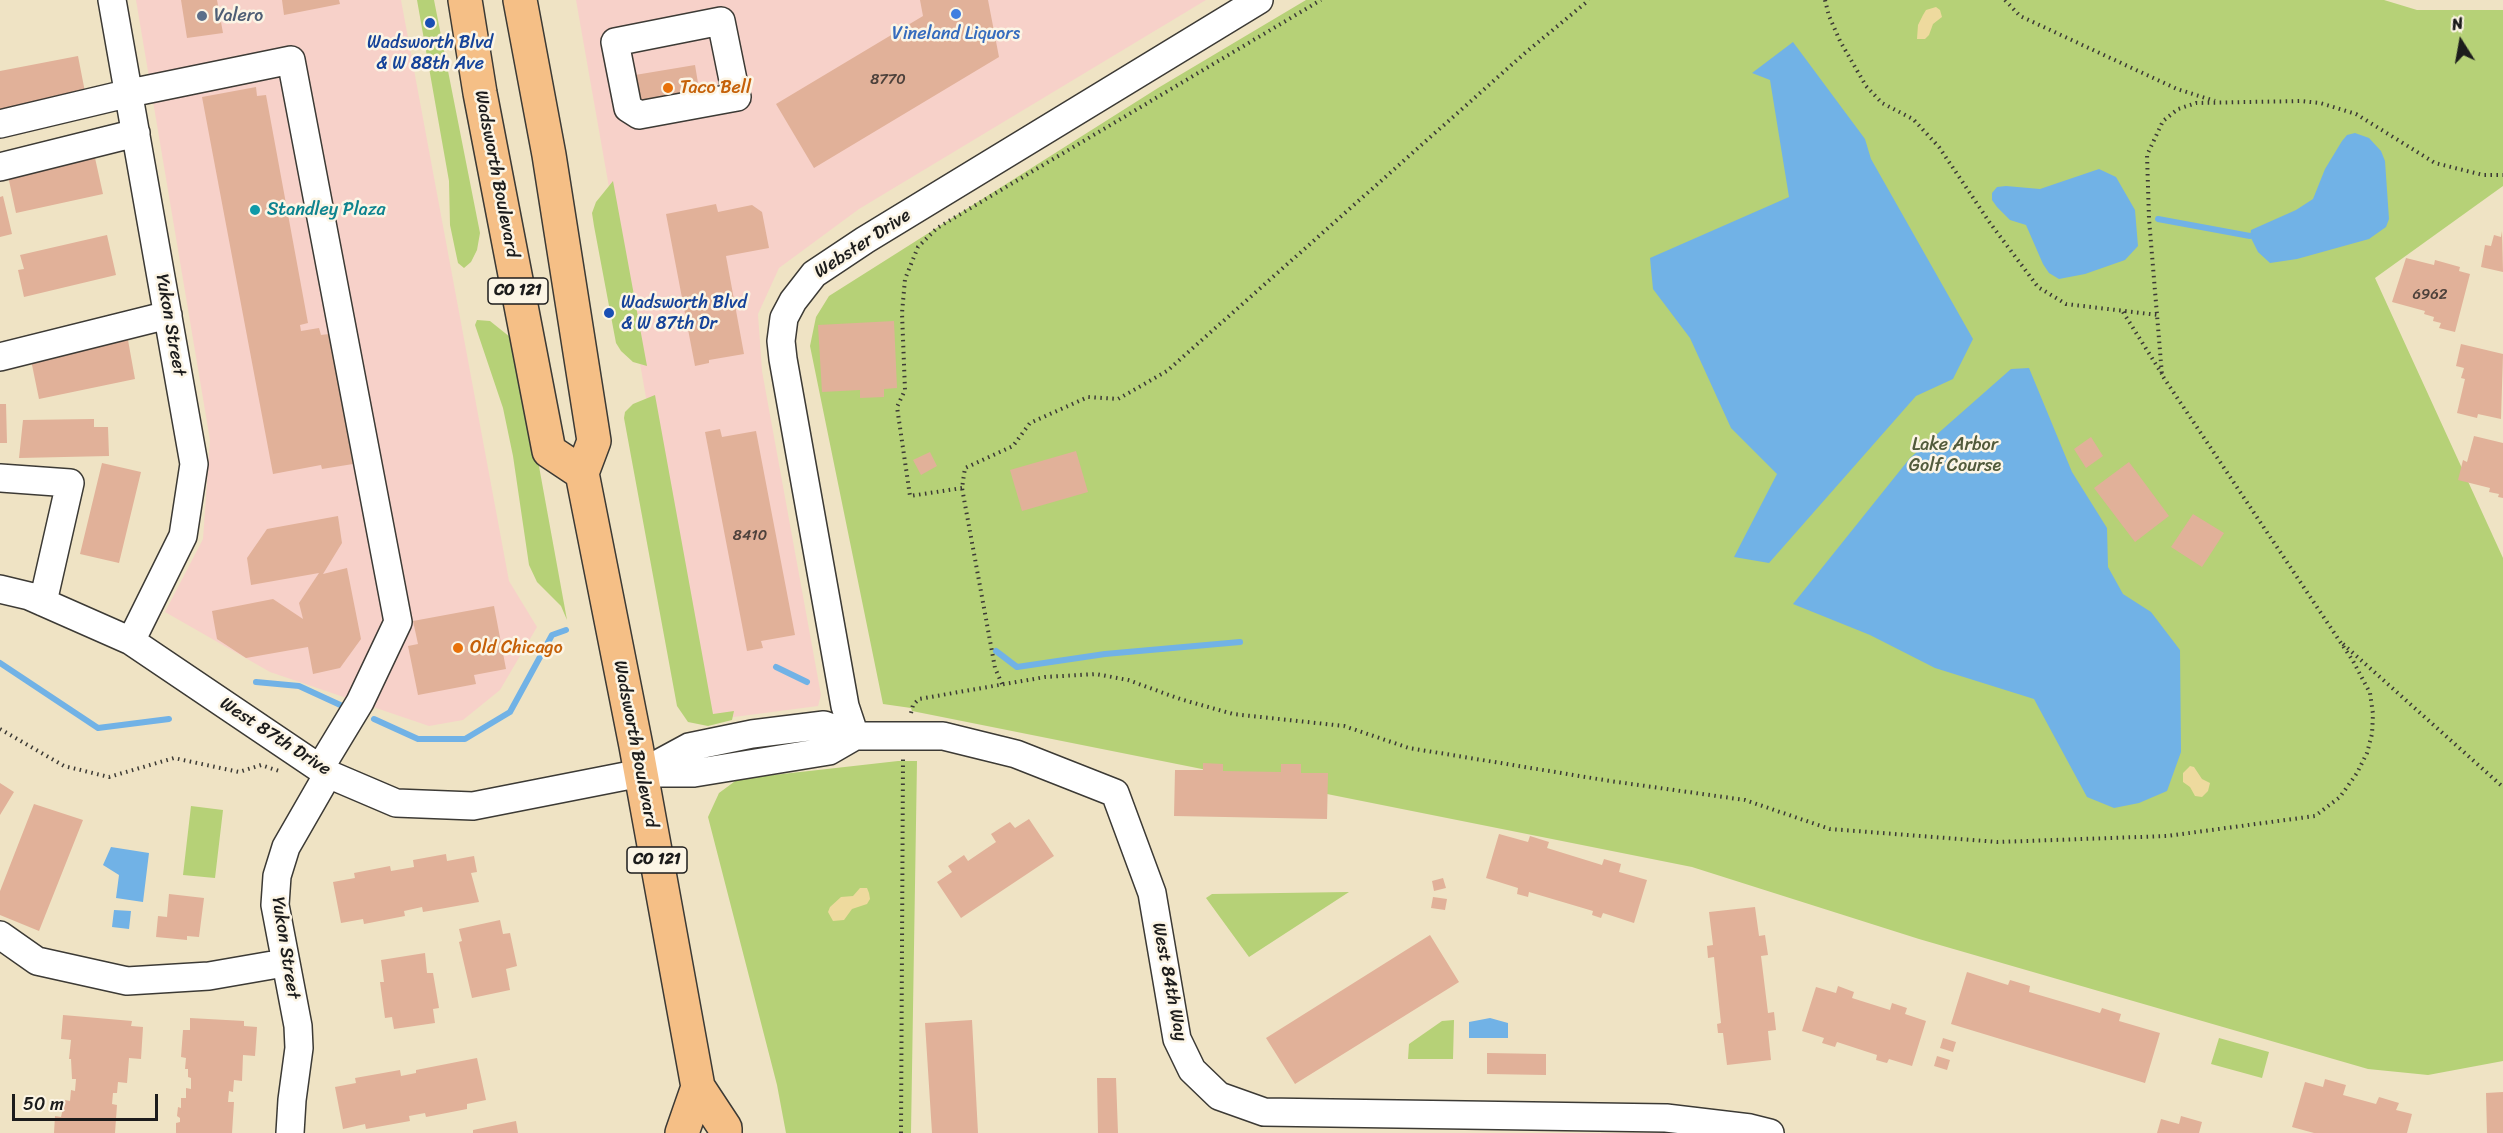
<!DOCTYPE html>
<html>
<head>
<meta charset="utf-8">
<style>
  body { margin:0 }
  #map { position:relative; width:2503px; height:1133px; overflow:hidden; background:#efe3c4; font-family:Sriracha,sans-serif }
  canvas { display:block }
  .north { position:absolute; left:2431px; top:12px; width:60px; height:60px; -webkit-text-stroke:4px #fcf5e5; paint-order:stroke; rotate:349deg; font-size:16px; font-weight:700; line-height:24px; text-align:center; color:#1c1c1c }
  .north::after { content:''; display:block; margin:auto; width:21px; height:27px; background:#1c1c1c; clip-path:polygon(50% 0,100% 100%,50% 72%,0 100%) }
  .scale { position:absolute; left:12px; top:1094px; width:146px; height:27px; box-sizing:border-box; border:3px solid #1c1c1c; border-top:0; padding-left:8px; font-size:18px; line-height:21px; white-space:nowrap; color:#1c1c1c; -webkit-text-stroke:4px #fcf5e5; paint-order:stroke }
</style>
</head>
<body>
<div id="map">
<canvas width="2503" height="1133"></canvas>
<div class="north">N</div>
<div class="scale">50 m</div>
</div>
<script>
const context = document.querySelector('canvas').getContext('2d');
context.lineJoin = 'round';
function fillPath(path, color) {
  context.fillStyle = color;
  context.fill(path, 'evenodd');
}
function toPath(rows) {
  const path = new Path2D();
  for (const r of rows) {
    path.moveTo(r[0], r[1]);
    for (let i = 2; i < r.length; i += 2) path.lineTo(r[i], r[i + 1]);
  }
  return path;
}
function trace(path, color, width, dash) {
  context.strokeStyle = color;
  context.lineWidth = width;
  context.lineCap = dash ? 'butt' : 'round';
  context.setLineDash(dash || []);
  context.stroke(path);
}
function drawText(font, color, halo, rows, align = 'center') {
  context.font = font + ' Sriracha,sans-serif';
  context.lineWidth = 5;
  context.setLineDash([]);
  context.textBaseline = 'middle';
  context.strokeStyle = halo;
  context.fillStyle = color;
  for (const [text, x, y, turn = 0] of rows) {
    context.save();
    context.translate(x, y);
    context.rotate((+turn || 0) * Math.PI / 180);
    context.textAlign = isNaN(turn) ? turn : align;
    if (halo) context.strokeText(text, 0, 0);
    context.fillText(text, 0, 0);
    context.restore();
  }
}
fillPath(toPath([
  [136,0,401,0,509,581,537,627,500,690,463,720,429,726,270,672,165,612,203,539,210,440],
  [576,0,1206,0,859,209,779,268,758,314,762,371,821,695,818,706,703,721]
]), '#f7d1c9');
fillPath(toPath([
  [417,0,434,0,480,233,477,250,471,262,464,268,458,263,455,249,450,225,449,181],
  [1306,0,2384,0,2417,10,2503,10,2503,186,2375,278,2503,558,2503,1061,2428,1075,2368,1069,1919,939,1692,867,912,711,911,708,883,704,810,346,816,317,829,296,1158,88],
  [613,181,647,366,633,362,621,351,616,343,594,226,592,213,596,202],
  [477,320,490,321,510,337,520,362,567,620,561,606,537,582,529,565,513,456,503,408,475,325],
  [655,395,713,714,734,711,732,720,708,726,688,722,677,706,624,418,625,412,633,404],
  [898,761,917,761,911,1133,786,1133,777,1085,708,817,719,793,738,779],
  [191,806,223,810,215,878,183,875],
  [1349,892,1249,957,1206,898,1212,894],
  [1454,1020,1453,1059,1408,1059,1409,1044,1442,1021],
  [2219,1038,2269,1052,2262,1078,2211,1064]
]), '#b6d177');
fillPath(toPath([
  [1936,7,1940,10,1942,17,1933,24,1929,35,1925,39,1917,39,1918,25,1923,15,1926,10],
  [2190,766,2194,767,2202,779,2210,783,2208,791,2202,797,2195,796,2190,787,2183,782,2183,773],
  [860,888,867,888,869,893,870,899,867,904,852,909,844,920,833,921,828,912,830,907,841,897,853,896]
]), '#eeda9e');
fillPath(toPath([
  [1793,42,1865,139,1871,159,1973,339,1953,379,1916,396,1769,563,1734,557,1777,474,1731,428,1690,338,1653,289,1650,258,1789,197,1770,80,1752,73],
  [2355,133,2369,138,2381,151,2385,161,2389,219,2386,227,2369,239,2297,259,2270,263,2258,252,2250,236,2251,230,2296,210,2313,199,2325,169,2342,141,2347,135],
  [2099,169,2116,177,2135,210,2138,246,2125,260,2085,274,2059,279,2049,273,2043,264,2026,225,2010,220,1997,207,1992,200,1992,193,1997,187,2006,186,2040,189],
  [2029,368,2072,472,2107,528,2108,567,2123,594,2151,612,2180,650,2181,752,2167,791,2139,803,2114,808,2087,797,2034,699,1935,668,1870,635,1793,604,1910,458,2011,369],
  [111,847,149,853,143,902,116,898,119,875,103,865],
  [114,910,131,911,129,929,112,927],
  [1490,1018,1508,1023,1508,1038,1469,1038,1469,1022]
]), '#71b2e6');
trace(toPath([
  [2158,219,2250,236],
  [996,651,1017,667,1105,654,1240,642],
  [0,663,98,728,169,719],
  [776,667,807,682],
  [256,682,299,686,349,709],
  [374,719,418,739,465,739,510,712,552,635,566,630]
]), '#71b2e6', 6);
fillPath(toPath([
  [181,0,217,0,223,33,187,38],
  [282,0,339,0,340,4,284,15],
  [920,0,988,0,999,57,814,168,776,104,923,16],
  [78,56,85,92,0,109,0,71],
  [695,65,701,101,641,111,635,75],
  [256,87,257,96,266,95,308,323,300,325,301,331,319,328,321,335,329,334,353,464,322,469,321,465,273,474,202,97],
  [95,158,103,194,16,213,8,176],
  [3,196,12,234,0,237,0,197],
  [716,204,718,212,752,205,762,212,769,248,726,256,744,354,709,360,709,363,695,366,666,214],
  [2502,231,2503,272,2481,267,2485,245,2491,246,2494,235,2501,237],
  [107,235,116,275,24,297,18,270,24,269,20,255],
  [2406,258,2434,265,2435,260,2460,267,2459,271,2470,274,2455,332,2439,328,2441,323,2433,321,2434,317,2424,314,2425,311,2392,302],
  [894,321,897,388,884,389,884,397,860,398,860,390,822,392,818,325],
  [128,340,135,379,39,399,31,360],
  [2461,344,2503,354,2501,419,2478,414,2477,418,2457,413,2465,379,2461,378,2464,368,2456,366],
  [0,404,6,404,7,443,0,443],
  [94,419,94,427,108,427,109,456,19,458,23,420],
  [720,429,722,437,756,431,795,635,761,641,763,648,747,651,705,432],
  [2474,436,2503,443,2503,498,2498,497,2499,494,2489,492,2490,488,2458,480,2463,460,2467,462],
  [2091,437,2103,456,2086,468,2074,449],
  [1076,451,1088,492,1022,511,1010,470],
  [930,452,937,466,921,475,913,460],
  [2129,462,2169,516,2135,542,2094,488],
  [102,463,141,472,119,563,80,554],
  [2193,514,2224,533,2202,567,2171,547],
  [338,516,342,543,323,574,347,568,361,639,340,668,313,674,308,647,246,658,217,639,212,611,273,599,303,619,299,603,319,573,251,585,247,558,267,529],
  [494,606,506,669,474,675,476,684,418,695,408,646,418,644,413,621],
  [1203,763,1223,764,1223,771,1281,772,1281,764,1301,764,1301,773,1328,773,1327,819,1174,816,1175,770,1203,770],
  [0,783,14,792,0,815],
  [34,804,83,820,39,931,0,915,0,891],
  [1029,819,1054,856,961,918,937,882,952,872,948,866,964,855,968,861,996,842,991,834,1010,822,1015,828],
  [1499,834,1528,842,1530,836,1549,842,1547,848,1602,865,1604,859,1621,864,1619,872,1647,880,1634,923,1603,913,1601,918,1592,915,1593,911,1529,892,1528,897,1517,894,1518,888,1486,878],
  [446,854,447,861,474,856,477,872,471,873,479,902,423,912,422,907,404,911,405,916,364,924,363,919,341,923,333,882,355,878,354,873,390,866,391,871,414,867,413,860],
  [1443,878,1446,888,1434,891,1432,881],
  [169,894,204,898,199,937,187,936,187,940,156,937,158,916,167,917],
  [1433,897,1447,899,1445,910,1431,908],
  [1755,907,1759,936,1765,935,1768,955,1761,956,1768,1013,1774,1012,1776,1030,1768,1031,1771,1060,1727,1065,1723,1033,1718,1033,1717,1024,1721,1023,1714,957,1708,958,1707,946,1713,945,1709,912],
  [500,920,503,934,510,933,517,966,506,969,510,990,472,998,459,942,462,941,459,929],
  [1430,935,1459,982,1295,1084,1266,1038],
  [425,953,427,973,433,973,439,1008,433,1009,435,1023,394,1029,392,1017,385,1018,380,982,384,982,381,960],
  [1967,972,2008,985,2010,980,2030,986,2029,992,2100,1013,2102,1008,2121,1014,2119,1021,2160,1033,2145,1083,1951,1024],
  [1838,986,1854,992,1852,998,1890,1010,1892,1003,1907,1008,1905,1014,1926,1021,1912,1066,1889,1059,1887,1063,1883,1062,1876,1060,1877,1055,1837,1042,1835,1047,1822,1043,1824,1038,1802,1031,1816,987,1836,993],
  [63,1015,132,1021,131,1026,143,1027,141,1059,129,1058,127,1083,118,1082,117,1093,113,1093,112,1104,117,1105,115,1133,54,1133,55,1116,61,1117,65,1100,70,1101,71,1090,75,1091,76,1079,72,1079,71,1059,69,1059,71,1040,61,1039],
  [190,1018,244,1021,244,1026,257,1027,255,1056,243,1055,242,1081,234,1080,233,1092,229,1091,228,1102,234,1102,232,1133,176,1133,176,1123,180,1122,180,1118,177,1116,178,1107,181,1108,181,1098,186,1098,186,1088,191,1089,191,1078,188,1077,188,1069,185,1069,186,1058,181,1057,183,1030,190,1030],
  [972,1020,978,1133,932,1133,925,1023],
  [1943,1038,1956,1042,1953,1052,1940,1048],
  [1487,1053,1546,1054,1546,1075,1487,1074],
  [1937,1056,1950,1060,1947,1070,1934,1066],
  [477,1058,486,1100,467,1104,467,1109,426,1117,425,1113,409,1116,410,1121,366,1129,365,1124,343,1129,335,1087,356,1083,355,1078,400,1070,401,1076,416,1073,416,1070],
  [1097,1078,1116,1078,1118,1133,1098,1133],
  [2325,1079,2346,1085,2343,1095,2376,1104,2379,1097,2399,1103,2396,1110,2412,1114,2407,1133,2314,1133,2292,1127,2305,1082,2323,1087],
  [2503,1092,2503,1133,2487,1133,2486,1093],
  [2181,1116,2202,1122,2199,1133,2157,1133,2161,1119,2179,1124],
  [516,1121,518,1133,473,1133,473,1130]
]), '#e1b199');
const minor = toPath([
  [112,0,194,464,183,536,131,641],
  [733,80,721,21,615,42,628,108,639,115,737,97],
  [0,124,130,93,291,60,398,622,360,702,320,768],
  [0,167,136,133],
  [0,357,168,315],
  [0,478,70,483,43,602],
  [0,589,29,596,131,641,328,774,396,803,473,806,641,773,694,773,829,751,855,736],
  [855,736,845,706,783,359,781,341,784,318,793,301,814,274,865,240,1259,0],
  [641,773,689,747,752,734,824,725,855,736,943,736,1016,754,1115,793,1152,893,1177,1039,1192,1070,1219,1096,1264,1112,1666,1118,1750,1128,1770,1133],
  [0,935,37,961,127,981,209,976,284,963],
  [290,1133,292,1100,299,1048,298,1026,275,905,277,876,286,847,328,774]
]);
const major = toPath([
  [465,0,480,93,549,451,582,473],
  [520,0,549,155,594,441,582,473,636,746,698,1087,725,1128,725,1133],
  [682,1133,698,1087]
]);
trace(minor, '#3c3a35', 30);
trace(major, '#3c3a35', 36);
trace(toPath([
  [1825,0,1829,16,1840,41,1866,86,1882,103,1913,119,1939,147,1990,223,2038,287,2066,304,2158,315],
  [2005,0,2020,16,2177,89,2215,101],
  [2123,312,2162,374],
  [962,488,910,496,897,407,905,390,902,313,905,279,918,247,937,228,1321,0],
  [2343,644,2503,787],
  [1002,684,995,668,962,488,965,468,1013,446,1030,423,1088,397,1118,399,1167,371,1525,53,1589,0],
  [911,713,913,705,919,699,1045,677,1096,674,1128,680,1180,699,1233,714,1344,726,1409,748,1610,781,1745,800,1830,829,1998,842,2167,836,2315,816,2340,797,2357,773,2367,753,2372,734,2373,714,2370,693,2353,661,2162,375,2149,219,2147,155,2163,121,2178,109,2196,103,2301,101,2320,103,2356,114,2435,163,2483,175,2503,175],
  [0,729,64,766,109,777,174,758,239,772,261,765,282,772],
  [901,1133,903,759]
]), '#3c3a35', 4, [1.5, 4.5]);
trace(minor, '#fff', 27);
trace(major, '#f5bf86', 33);
for (const [x, y, r, color] of [
  [956,14,6,"#3f7fe0"],
  [202,16,6,"#5c6f8a"],
  [430,23,6,"#1a4fb4"],
  [668,88,6,"#e8710a"],
  [255,210,6,"#0f9aa8"],
  [609,313,6,"#1a4fb4"],
  [458,648,6,"#e8710a"]
]) {
  const dot = new Path2D();
  dot.arc(x, y, r, 0, 2 * Math.PI);
  context.fillStyle = color;
  context.fill(dot);
  trace(dot, '#fcf5e5', 2);
}
drawText('15px', '#4d413b', null, [
  ["8770",888,80],
  ["6962",2430,295],
  ["8410",750,536]
]);
for (const [x, y, w] of [
  [518,291,60],
  [657,860,60]
]) {
  const box = new Path2D();
  box.roundRect(x - w / 2, y - 13, w, 26, 4.5);
  context.fillStyle = '#fcf5e5';
  context.fill(box);
  trace(box, '#1c1c1c', 1.5);
}
drawText('bold 16px', '#1c1c1c', null, [
  ["CO 121",518,291],
  ["CO 121",657,860]
]);
drawText('18px', '#4e5e75', '#fcf5e5', [
  ["Valero",214,16]
], 'left');
drawText('18px', '#366cbe', '#fcf5e5', [
  ["Vineland Liquors",956,34]
]);
drawText('18px', '#164399', '#fcf5e5', [
  ["Wadsworth Blvd",430,43],
  ["& W 88th Ave",430,64],
  ["Wadsworth Blvd",621,303,"left"],
  ["& W 87th Dr",621,324,"left"]
]);
drawText('18px', '#c56008', '#fcf5e5', [
  ["Taco Bell",680,88],
  ["Old Chicago",470,648]
], 'left');
drawText('18px', '#1c1c1c', '#fcf5e5', [
  ["Wadsworth Boulevard",496,174,79],
  ["Webster Drive",863,244,-33],
  ["Yukon Street",170,325,80],
  ["West 87th Drive",275,737,33],
  ["Wadsworth Boulevard",635,744,79],
  ["Yukon Street",285,948,81],
  ["West 84th Way",1169,982,79]
]);
drawText('18px', '#0d838f', '#fcf5e5', [
  ["Standley Plaza",267,210]
], 'left');
drawText('18px', '#525b3c', '#fcf5e5', [
  ["Lake Arbor",1955,445],
  ["Golf Course",1955,466]
]);
</script>
</body>
</html>
